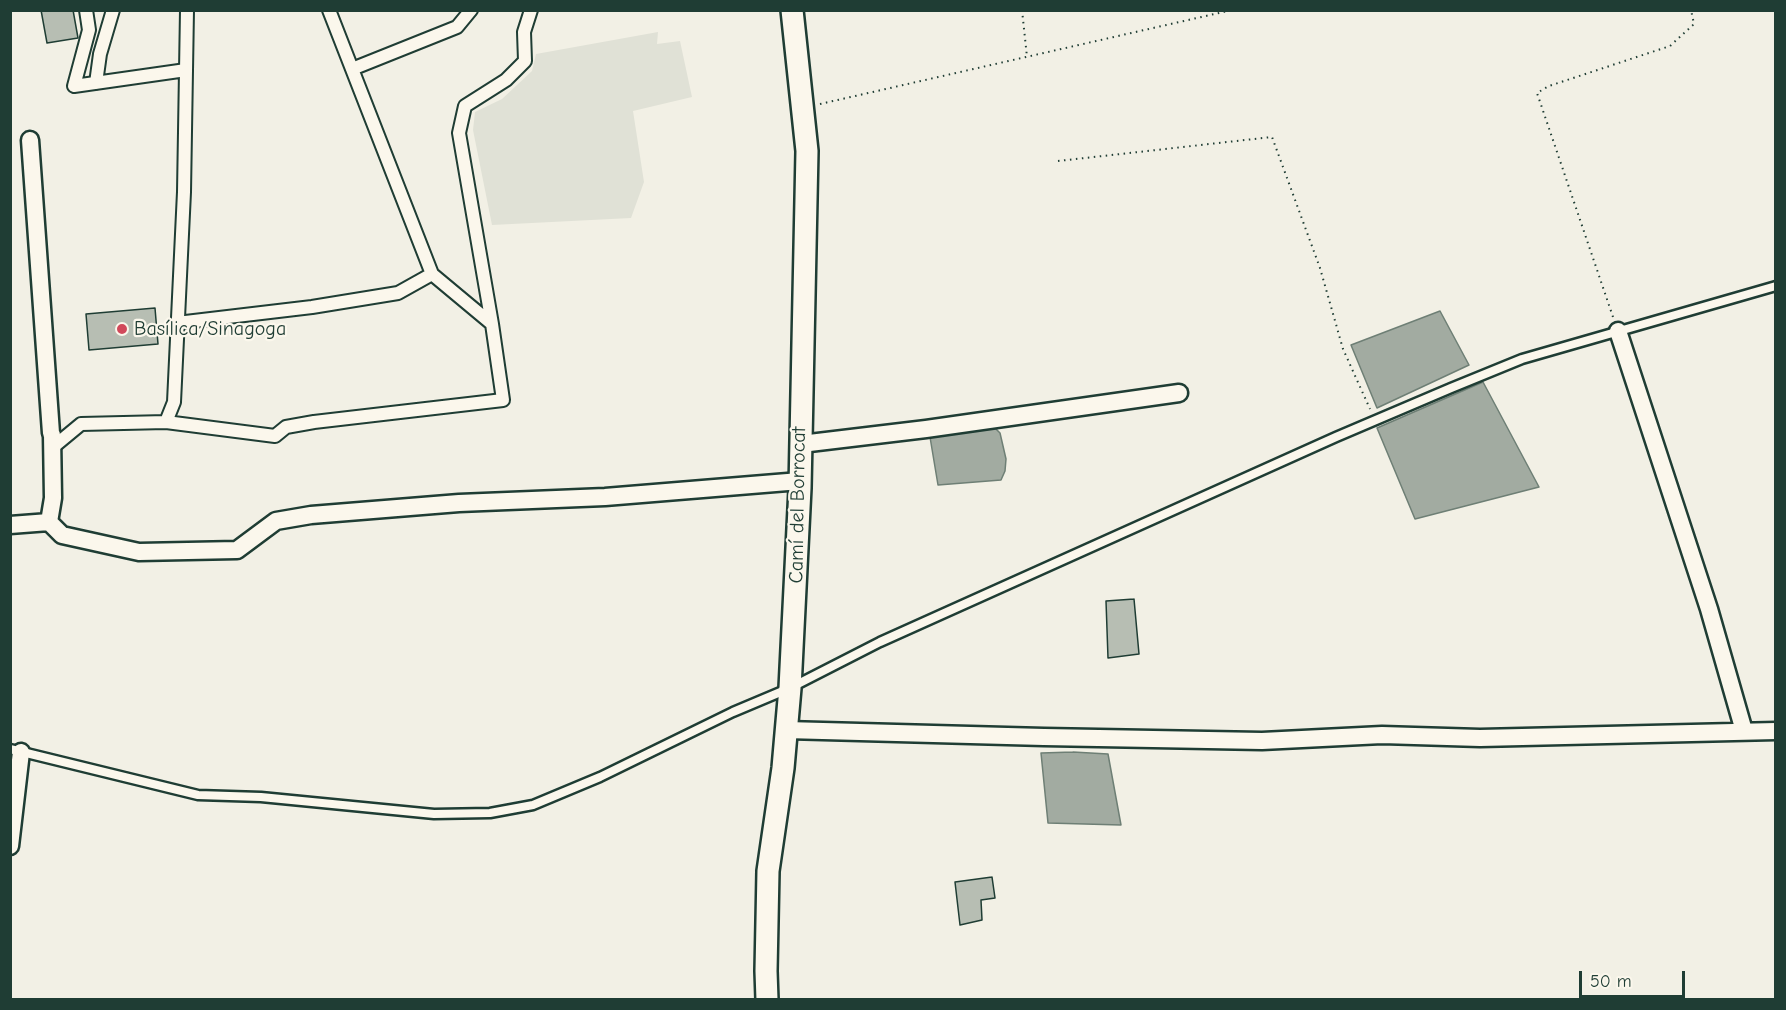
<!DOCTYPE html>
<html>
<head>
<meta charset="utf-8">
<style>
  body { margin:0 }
  #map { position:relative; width:1786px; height:1010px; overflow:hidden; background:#f2f0e5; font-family:"Comic Neue",sans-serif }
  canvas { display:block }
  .frame { position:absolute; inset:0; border:12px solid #1f3d34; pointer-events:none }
  .scale { position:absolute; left:1579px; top:971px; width:106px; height:27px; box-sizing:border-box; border:3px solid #1f3d34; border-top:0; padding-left:8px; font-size:18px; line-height:21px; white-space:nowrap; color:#1f3d34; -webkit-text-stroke:4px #fbf7ec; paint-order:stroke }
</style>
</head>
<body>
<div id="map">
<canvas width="1786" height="1010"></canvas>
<div class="frame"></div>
<div class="scale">50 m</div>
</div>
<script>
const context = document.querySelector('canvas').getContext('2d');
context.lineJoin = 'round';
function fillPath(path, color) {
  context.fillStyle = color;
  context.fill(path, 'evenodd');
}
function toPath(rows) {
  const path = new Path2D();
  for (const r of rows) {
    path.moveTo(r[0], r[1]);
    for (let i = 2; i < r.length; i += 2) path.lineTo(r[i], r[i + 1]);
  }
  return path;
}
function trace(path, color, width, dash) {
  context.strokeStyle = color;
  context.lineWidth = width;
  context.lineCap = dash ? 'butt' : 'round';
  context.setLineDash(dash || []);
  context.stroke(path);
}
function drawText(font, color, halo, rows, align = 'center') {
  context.font = font + ' "Comic Neue",sans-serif';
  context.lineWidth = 4.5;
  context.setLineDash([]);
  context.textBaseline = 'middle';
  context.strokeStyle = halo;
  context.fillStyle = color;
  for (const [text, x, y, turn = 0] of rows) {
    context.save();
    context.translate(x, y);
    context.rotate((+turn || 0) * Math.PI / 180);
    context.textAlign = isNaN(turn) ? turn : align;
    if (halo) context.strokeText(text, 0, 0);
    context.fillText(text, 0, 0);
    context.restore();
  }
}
fillPath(toPath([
  [658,32,657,44,680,41,692,97,633,111,644,182,631,218,492,225,473,130,475,112,502,99,532,71,536,54]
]), '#e0e1d6');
const water = toPath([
  [1440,311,1469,365,1377,408,1351,345,1440,311],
  [1483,382,1539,487,1415,519,1377,428,1483,382],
  [995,428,1000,433,1006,459,1005,471,1001,480,938,485,930,437,973,429,995,428],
  [1073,752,1108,754,1121,825,1048,823,1041,753,1073,752]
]);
fillPath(water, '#a2aba1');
trace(water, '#6e7f75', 1.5);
const building = toPath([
  [41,10,73,10,78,38,47,43,41,10],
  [155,308,158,344,89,350,86,314,155,308],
  [1134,599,1139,654,1108,658,1106,601,1134,599],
  [992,877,995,898,981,900,982,920,960,925,955,882,992,877]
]);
fillPath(building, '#b7beb3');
trace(building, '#1f3d34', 1.5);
const service = toPath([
  [10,749,198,795,261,797,434,814,490,813,533,805,600,777,733,712,790,688,880,642,1336,437,1451,388,1522,359,1776,286]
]);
const pedestrian = toPath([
  [86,10,89,30,74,86,186,70],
  [352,69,457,27,471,10],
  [96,83,100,54,113,10],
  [177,323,312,307,398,293,432,274,329,10],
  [492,324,459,133,465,106,506,80,525,61,524,32,531,10],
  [166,422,275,436,286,427,314,422,503,400,492,324,432,274],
  [52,448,81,424,166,422,174,402,184,192,187,10]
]);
const minor = toPath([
  [30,140,51,433],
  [1618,331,1709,609,1744,731],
  [801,444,926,429,1179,393],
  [49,522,62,535,139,552,237,550,276,521,311,515,459,503,605,497,800,481],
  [10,525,49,522,53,498,52,435],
  [786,730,1044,737,1262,741,1382,735,1480,738,1776,731],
  [10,846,21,752]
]);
const tertiary = toPath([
  [767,1000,766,971,768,871,783,768,790,688,800,488,807,151,792,10]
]);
trace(service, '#1f3d34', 13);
trace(pedestrian, '#1f3d34', 16);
trace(minor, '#1f3d34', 21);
trace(tertiary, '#1f3d34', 26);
trace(toPath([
  [1022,10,1027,57],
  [820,104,1232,10],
  [1058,161,1272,137,1320,268,1343,349,1370,409],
  [1613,317,1537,93,1549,86,1670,46,1694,24,1691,10]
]), '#1f3d34', 2, [1.5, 4.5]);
trace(service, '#fbf7ec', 8);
trace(pedestrian, '#fbf7ec', 12);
trace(minor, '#fbf7ec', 16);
trace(tertiary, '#fbf7ec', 21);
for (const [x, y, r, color] of [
  [122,329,6,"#d1495b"]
]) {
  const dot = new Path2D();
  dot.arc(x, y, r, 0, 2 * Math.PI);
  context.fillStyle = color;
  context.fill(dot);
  trace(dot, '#fbf7ec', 2);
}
drawText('20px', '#1f3d34', '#fbf7ec', [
  ["Basílica/Sinagoga",134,329]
], 'left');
drawText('20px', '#1f3d34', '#fbf7ec', [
  ["Camí del Borrocat",798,505,-89]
]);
</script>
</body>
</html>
